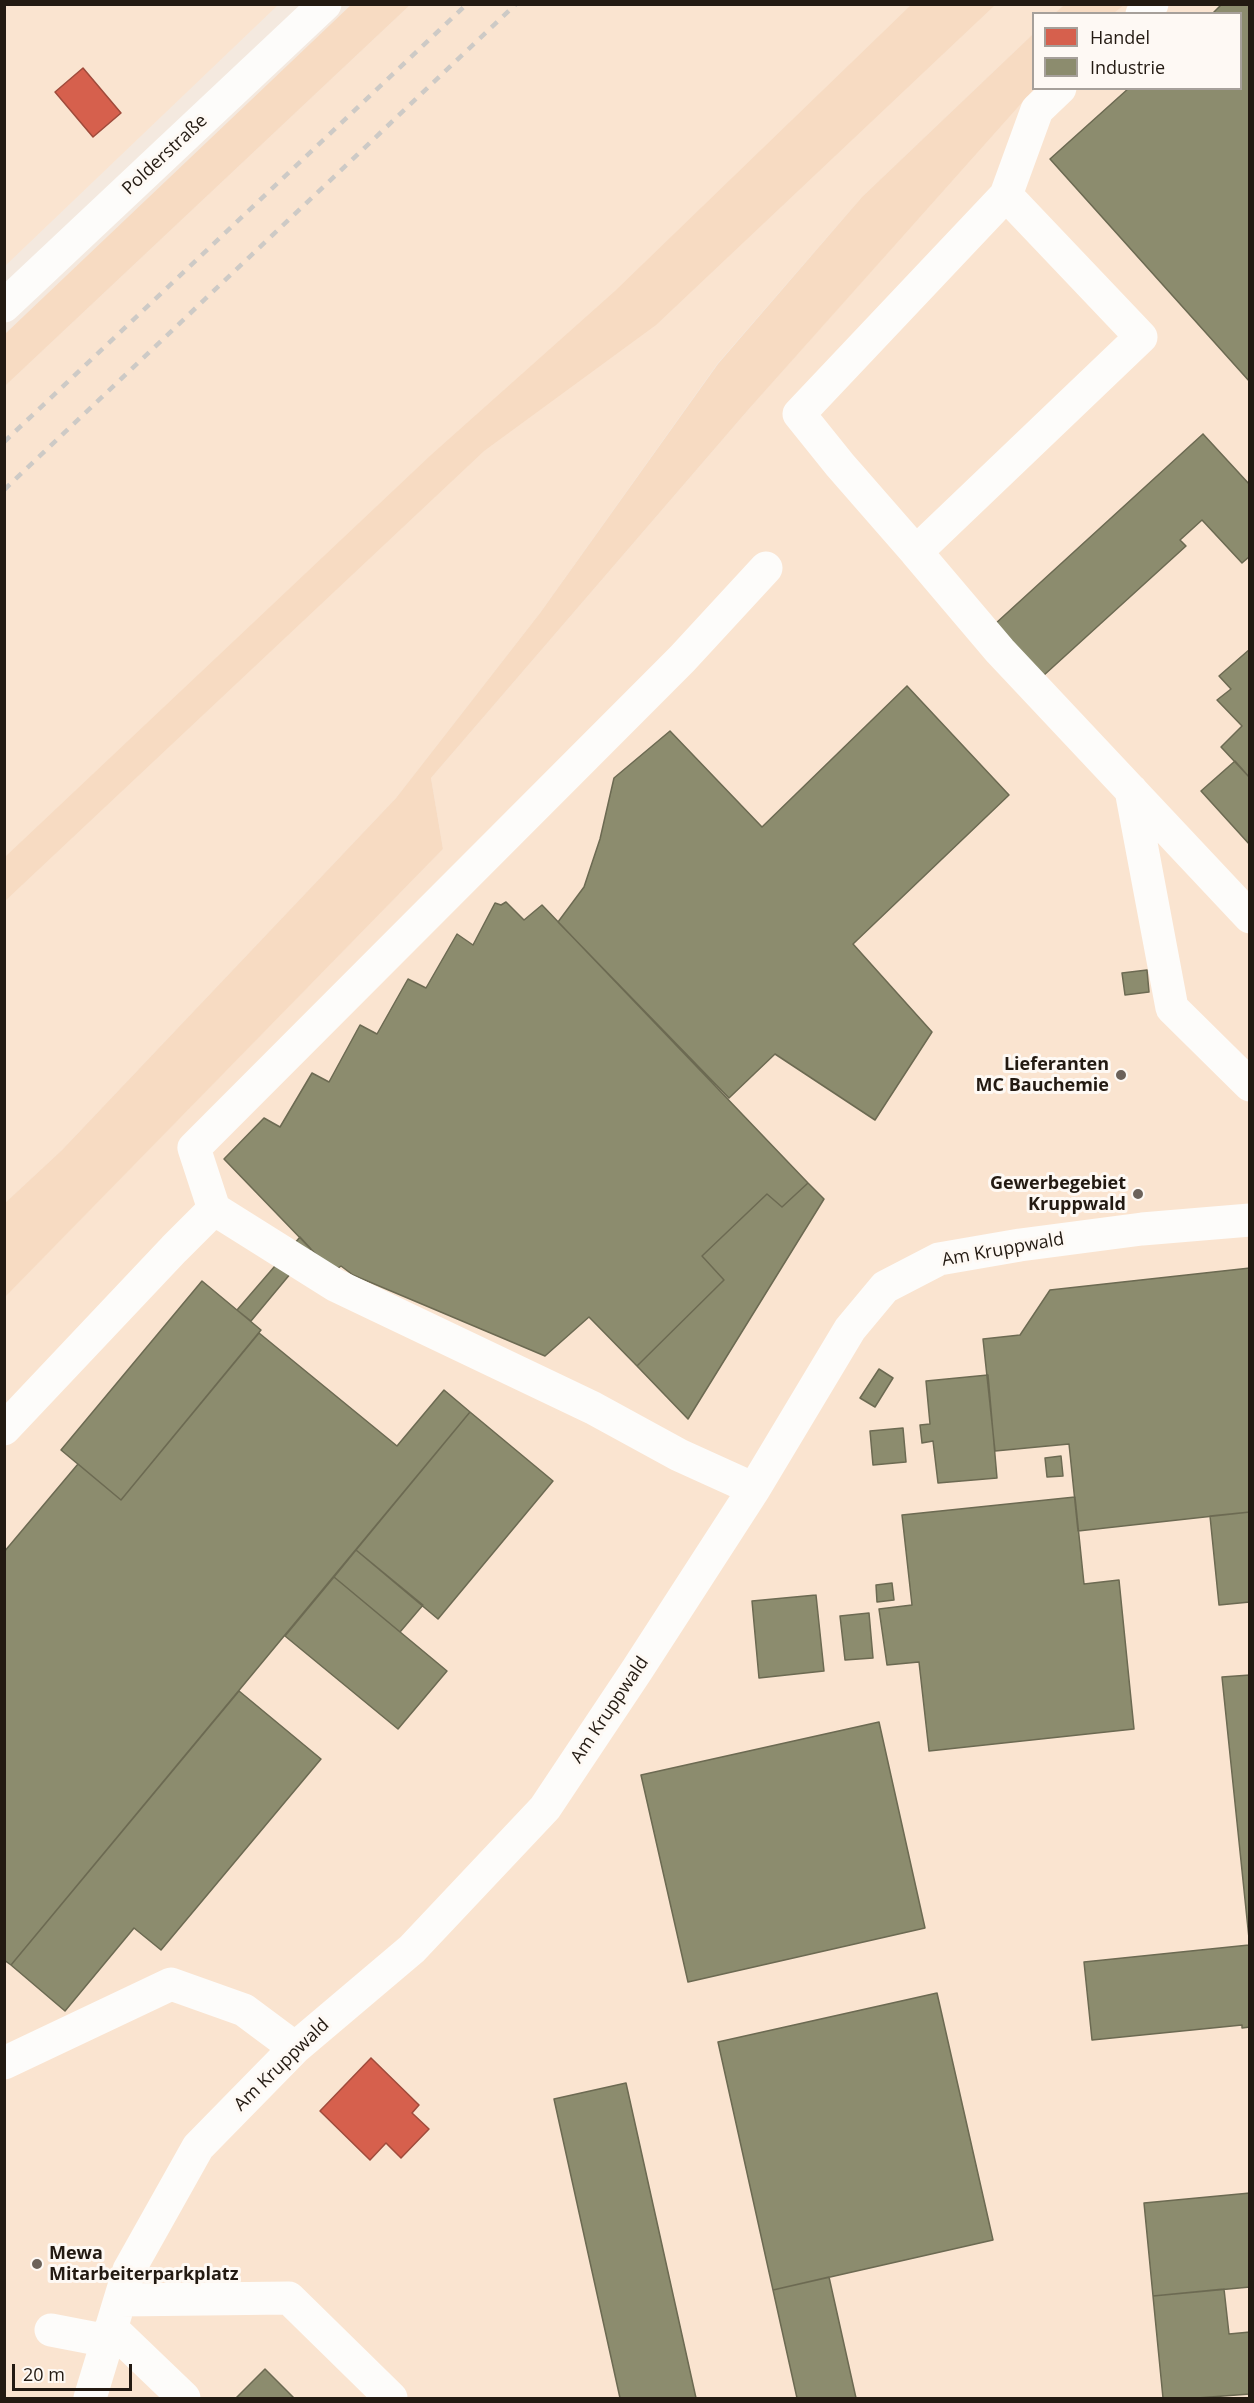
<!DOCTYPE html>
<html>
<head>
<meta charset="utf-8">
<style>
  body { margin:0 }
  #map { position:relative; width:1254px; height:2403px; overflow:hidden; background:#f4e9df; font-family:"Open Sans",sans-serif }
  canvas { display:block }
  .frame { position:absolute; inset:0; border:6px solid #231a12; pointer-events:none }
  .legend { position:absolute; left:1032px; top:12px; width:210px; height:78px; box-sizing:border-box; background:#fef9f4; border:2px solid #a6a09a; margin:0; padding:8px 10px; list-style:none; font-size:18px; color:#231a12 }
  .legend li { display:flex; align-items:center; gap:12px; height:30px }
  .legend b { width:30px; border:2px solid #a6a09a }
  .scale { position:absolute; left:12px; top:2364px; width:120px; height:27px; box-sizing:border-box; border:3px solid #231a12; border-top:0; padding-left:8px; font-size:18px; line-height:21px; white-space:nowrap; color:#231a12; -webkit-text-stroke:4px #fef9f4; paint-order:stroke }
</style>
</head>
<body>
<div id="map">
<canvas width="1254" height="2403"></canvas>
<div class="frame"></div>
<ul class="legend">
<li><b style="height:16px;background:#d6604d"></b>Handel</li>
<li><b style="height:16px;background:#8c8c6e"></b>Industrie</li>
</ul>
<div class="scale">20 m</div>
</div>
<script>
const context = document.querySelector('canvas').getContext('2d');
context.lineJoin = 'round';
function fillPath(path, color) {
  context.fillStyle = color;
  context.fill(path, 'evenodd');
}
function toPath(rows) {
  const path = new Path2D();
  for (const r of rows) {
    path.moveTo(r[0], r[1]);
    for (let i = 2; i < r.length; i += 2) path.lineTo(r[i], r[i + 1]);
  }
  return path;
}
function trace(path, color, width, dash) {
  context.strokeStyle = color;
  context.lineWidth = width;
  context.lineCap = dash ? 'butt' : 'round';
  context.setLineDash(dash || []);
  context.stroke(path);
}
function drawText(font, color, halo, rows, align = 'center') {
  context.font = font + ' "Open Sans",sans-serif';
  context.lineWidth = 6;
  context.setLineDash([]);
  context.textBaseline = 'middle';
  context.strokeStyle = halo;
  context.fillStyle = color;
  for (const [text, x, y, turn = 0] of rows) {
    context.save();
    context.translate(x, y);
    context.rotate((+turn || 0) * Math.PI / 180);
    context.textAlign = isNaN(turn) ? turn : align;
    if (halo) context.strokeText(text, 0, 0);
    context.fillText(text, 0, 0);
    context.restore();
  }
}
fillPath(toPath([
  [5,5,278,5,5,266],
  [410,5,1064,5,1055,13,1034,14,1033,34,862,197,718,363,540,613,396,798,62,1150,5,1203,5,386],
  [1124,5,1249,5,1249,2398,5,2398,4,1297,443,849,431,778,748,410,1023,99,1034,89,1240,88,1240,14,1114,13]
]), '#fae4d0');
fillPath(toPath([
  [352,4,410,5,5,386,5,334],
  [911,5,995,5,656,325,484,451,5,901,5,857,431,455,615,291],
  [1064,5,1064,4,1124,5,1114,13,1055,13],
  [1033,34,1034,89,748,410,431,778,443,849,5,1297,5,1203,62,1150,396,798,540,613,718,364,862,197]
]), '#f7dbc2');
const shops = toPath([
  [83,68,121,113,93,137,55,92,83,68],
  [371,2058,419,2105,412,2113,429,2129,401,2158,386,2143,370,2160,320,2111,371,2058]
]);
fillPath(shops, '#d6604d');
trace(shops, '#a04b3b', 1.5);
const industry = toPath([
  [1222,4,1250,4,1250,382,1050,159,1129,88,1240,88,1240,14,1212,14,1222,4],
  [1203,434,1250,485,1250,556,1242,563,1202,520,1180,540,1186,546,1043,676,995,624,1203,434],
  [1250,649,1250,778,1221,747,1242,726,1217,700,1231,689,1219,676,1250,649],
  [907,686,1009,795,853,944,932,1032,875,1120,775,1054,729,1098,558,922,584,887,600,839,614,778,670,731,762,827,907,686],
  [1235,761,1250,778,1250,845,1201,791,1235,761],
  [506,902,524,920,542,905,808,1183,782,1207,767,1194,702,1256,724,1280,637,1366,589,1317,545,1356,353,1275,341,1266,333,1272,224,1159,264,1118,280,1127,312,1073,329,1082,360,1025,377,1034,408,979,426,988,457,934,473,945,495,903,501,905,506,902],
  [1147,970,1149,992,1125,995,1122,973,1147,970],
  [808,1183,824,1199,688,1419,637,1366,724,1280,702,1256,767,1194,782,1207,808,1183],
  [300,1237,311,1249,251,1321,237,1310,300,1237],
  [1250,1268,1250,1512,1078,1531,1069,1444,995,1451,983,1339,1020,1335,1050,1290,1250,1268],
  [202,1281,261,1330,121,1500,61,1450,202,1281],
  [259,1333,397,1446,444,1390,470,1412,11,1965,4,1960,4,1552,78,1464,121,1500,259,1333],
  [879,1369,893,1378,875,1407,860,1398,879,1369],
  [988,1375,997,1478,938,1483,933,1441,922,1443,920,1425,930,1424,926,1381,988,1375],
  [470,1412,553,1481,438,1619,356,1550,470,1412],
  [903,1428,906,1462,873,1465,870,1431,903,1428],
  [1061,1456,1063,1476,1047,1477,1045,1458,1061,1456],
  [1075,1497,1084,1584,1119,1580,1134,1729,929,1751,919,1662,887,1665,879,1609,912,1605,902,1515,1075,1497],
  [1250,1512,1250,1602,1219,1605,1210,1516,1250,1512],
  [356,1550,423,1605,400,1632,334,1577,356,1550],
  [334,1577,447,1671,398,1729,285,1636,334,1577],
  [892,1583,894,1600,877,1602,876,1585,892,1583],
  [816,1595,824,1671,759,1678,752,1601,816,1595],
  [869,1613,873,1658,845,1660,840,1616,869,1613],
  [1250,1675,1250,1948,1222,1677,1250,1675],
  [239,1691,321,1759,161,1950,134,1928,65,2011,11,1965,239,1691],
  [879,1722,925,1928,688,1982,641,1775,879,1722],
  [1249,1945,1250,2027,1242,2028,1242,2025,1092,2040,1084,1962,1249,1945],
  [937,1993,993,2240,773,2290,718,2042,937,1993],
  [626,2083,696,2398,620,2398,554,2099,626,2083],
  [1250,2193,1250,2287,1153,2296,1144,2203,1250,2193],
  [829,2277,856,2398,797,2398,773,2290,829,2277],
  [1224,2289,1229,2334,1250,2332,1250,2394,1197,2398,1163,2398,1153,2296,1224,2289],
  [265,2369,294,2398,236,2398,265,2369]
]);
fillPath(industry, '#8c8c6e');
trace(industry, '#6c6a52', 1.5);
trace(toPath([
  [1142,14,1152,4],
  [1060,88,1037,110,1006,195,1141,337,916,552,1000,651,1250,917],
  [4,306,325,4],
  [916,552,840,465,799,414,1006,195],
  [1131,790,1172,1008,1250,1085],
  [214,1209,335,1285,593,1408,679,1455,754,1489],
  [4,1429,174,1249,214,1209,194,1148,682,659,766,568],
  [4,2063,171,1984,244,2010,295,2048],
  [120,2300,289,2298,391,2398],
  [111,2328,184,2398],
  [51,2330,108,2341],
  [90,2398,129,2270,198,2147,295,2048,412,1949,545,1808,637,1670,754,1489,850,1329,885,1287,939,1259,1020,1245,1142,1229,1250,1220]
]), '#fdfcfa', 33);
trace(toPath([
  [4,442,467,4],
  [4,490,516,4]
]), '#cdcac6', 4.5, [8, 8]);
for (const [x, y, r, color] of [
  [1121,1075,6,"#6c625a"],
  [1138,1194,6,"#6c625a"],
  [37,2264,6,"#6c625a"]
]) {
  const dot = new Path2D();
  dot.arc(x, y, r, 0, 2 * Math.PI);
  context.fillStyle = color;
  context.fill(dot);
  trace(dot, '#fef9f4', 2);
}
drawText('18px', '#231a12', '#fef9f4', [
  ["Polderstraße",165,155,-43],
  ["Am Kruppwald",1003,1250,-10],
  ["Am Kruppwald",610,1710,-56],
  ["Am Kruppwald",282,2065,-44]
]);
drawText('bold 18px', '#231a12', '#fef9f4', [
  ["Lieferanten",1109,1065],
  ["MC Bauchemie",1109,1086],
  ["Gewerbegebiet",1126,1184],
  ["Kruppwald",1126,1205],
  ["Mewa",49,2254,"left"],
  ["Mitarbeiterparkplatz",49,2275,"left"]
], 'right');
</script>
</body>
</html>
